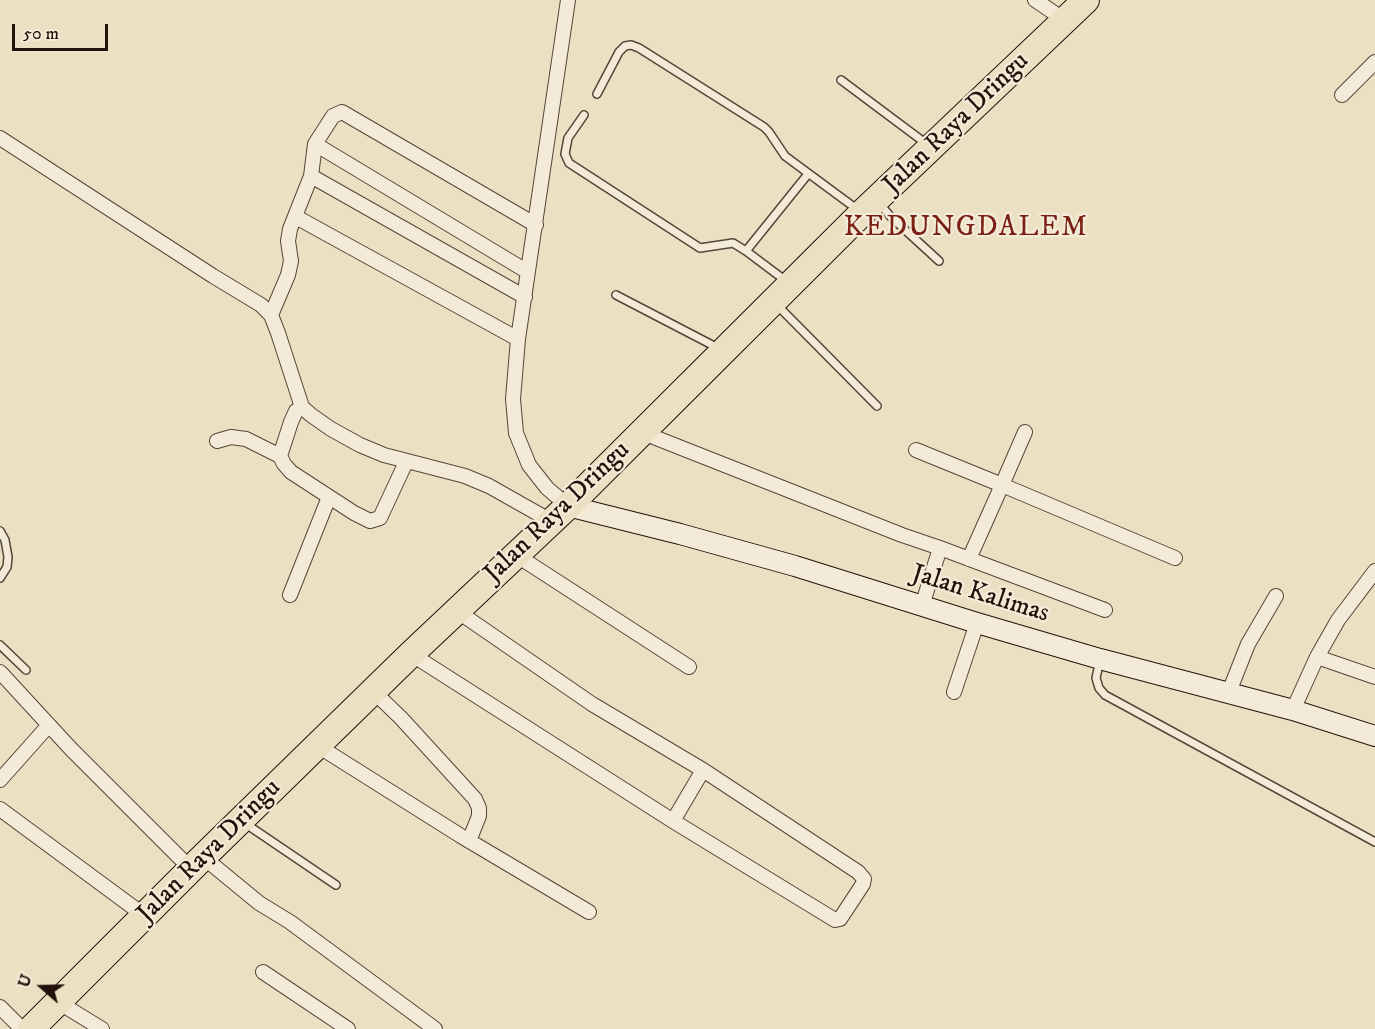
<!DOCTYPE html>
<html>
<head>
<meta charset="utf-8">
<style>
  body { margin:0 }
  #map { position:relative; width:1375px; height:1029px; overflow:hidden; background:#ece0c3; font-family:"IM FELL DW Pica",serif }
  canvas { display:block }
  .north { position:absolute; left:12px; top:957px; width:60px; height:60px; -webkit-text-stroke:4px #f3ebd8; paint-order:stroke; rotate:290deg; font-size:16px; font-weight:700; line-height:24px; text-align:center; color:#22120b }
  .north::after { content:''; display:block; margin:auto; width:21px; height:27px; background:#22120b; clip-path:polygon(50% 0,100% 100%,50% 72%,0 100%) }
  .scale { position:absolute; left:12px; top:24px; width:96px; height:27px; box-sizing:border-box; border:3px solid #22120b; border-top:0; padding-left:8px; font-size:18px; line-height:21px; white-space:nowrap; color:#22120b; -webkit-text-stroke:4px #f3ebd8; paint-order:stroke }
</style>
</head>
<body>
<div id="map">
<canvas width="1375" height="1029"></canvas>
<div class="north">U</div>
<div class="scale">50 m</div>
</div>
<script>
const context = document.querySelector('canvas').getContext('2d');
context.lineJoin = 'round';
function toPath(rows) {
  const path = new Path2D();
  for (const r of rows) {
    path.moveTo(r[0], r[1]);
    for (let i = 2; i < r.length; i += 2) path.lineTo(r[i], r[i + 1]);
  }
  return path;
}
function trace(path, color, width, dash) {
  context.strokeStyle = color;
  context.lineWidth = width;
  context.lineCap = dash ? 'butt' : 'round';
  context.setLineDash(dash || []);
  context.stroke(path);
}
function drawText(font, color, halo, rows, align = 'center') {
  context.font = font + ' "IM FELL DW Pica",serif';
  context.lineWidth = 4.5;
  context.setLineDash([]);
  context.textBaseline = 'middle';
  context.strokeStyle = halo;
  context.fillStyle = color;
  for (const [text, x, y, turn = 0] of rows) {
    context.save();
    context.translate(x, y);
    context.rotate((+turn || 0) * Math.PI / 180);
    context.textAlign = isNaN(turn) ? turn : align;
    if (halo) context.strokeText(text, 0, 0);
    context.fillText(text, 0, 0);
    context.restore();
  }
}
const lane = toPath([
  [841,80,928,145],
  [597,94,619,52,625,46,631,45,639,48,764,127,769,132,785,156,858,210],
  [584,115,568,138,565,154,569,163,700,248,733,243,746,251,786,281],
  [878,202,891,217,939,261],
  [746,251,808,174],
  [616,295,718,348],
  [777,305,877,406],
  [0,531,5,540,8,557,7,567,0,578],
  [0,645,26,670],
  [1100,660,1096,678,1099,688,1105,695,1375,842],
  [246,824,336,885]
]);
const street = toPath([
  [568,0,518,339,513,399,516,433,529,465,547,488,568,506],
  [1035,0,1066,21],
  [1342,95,1375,62],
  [0,138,213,276,261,305,271,315,278,333,302,407,311,415,331,429,360,445,384,455,465,476,489,486,551,521],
  [315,144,528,272],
  [311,176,315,144,333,116,342,112,536,225],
  [296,217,518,339],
  [271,315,288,275,291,261,288,241,290,229,311,176,525,297],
  [302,407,296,411,291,422,280,456,284,464,291,472,354,513,370,521,380,518,406,462],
  [641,432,902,535,940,548,922,606],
  [1025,432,1002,485,1175,558],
  [217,441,231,437,246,439,280,456],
  [916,450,1002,485,969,559],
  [940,548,1105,610],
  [516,555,689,667],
  [290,595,329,497],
  [411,654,673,821,835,920,840,919,863,884,864,879,858,872,703,770,592,704,457,611],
  [1317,657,1338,620,1375,571],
  [0,672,71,749,192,870],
  [374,692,401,718,475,799,479,808,479,816,469,841],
  [954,692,977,623],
  [1229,692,1248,644,1276,596],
  [1293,710,1317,657,1375,677],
  [318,746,461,836,589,912],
  [0,780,49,725],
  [0,809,145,916],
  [673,821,703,770],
  [203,857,259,903,290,922,435,1029],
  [263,972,348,1029],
  [58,1002,102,1029],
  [0,1007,22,1029]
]);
const secondary = toPath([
  [568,506,680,534,795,566,977,623,1100,659,1293,710,1375,736]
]);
const highway = toPath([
  [31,1029,203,857,411,654,568,506,862,213,1086,0]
]);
trace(lane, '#544639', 10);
trace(street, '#544639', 16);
trace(secondary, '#22120b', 22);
trace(highway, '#22120b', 28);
trace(lane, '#f3ebd8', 7);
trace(street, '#f3ebd8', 14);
trace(secondary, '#f3ebd8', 20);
trace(highway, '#ece0c3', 26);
drawText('26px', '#22120b', '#f3ebd8', [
  ["Jalan Raya Dringu",957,124,-44],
  ["Jalan Raya Dringu",558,513,-44],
  ["Jalan Kalimas",980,595,17],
  ["Jalan Raya Dringu",210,852,-45]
]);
context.letterSpacing = '1.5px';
drawText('28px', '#7a1f14', '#f3ebd8', [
  ["KEDUNGDALEM",966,229]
]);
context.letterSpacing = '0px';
</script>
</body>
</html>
